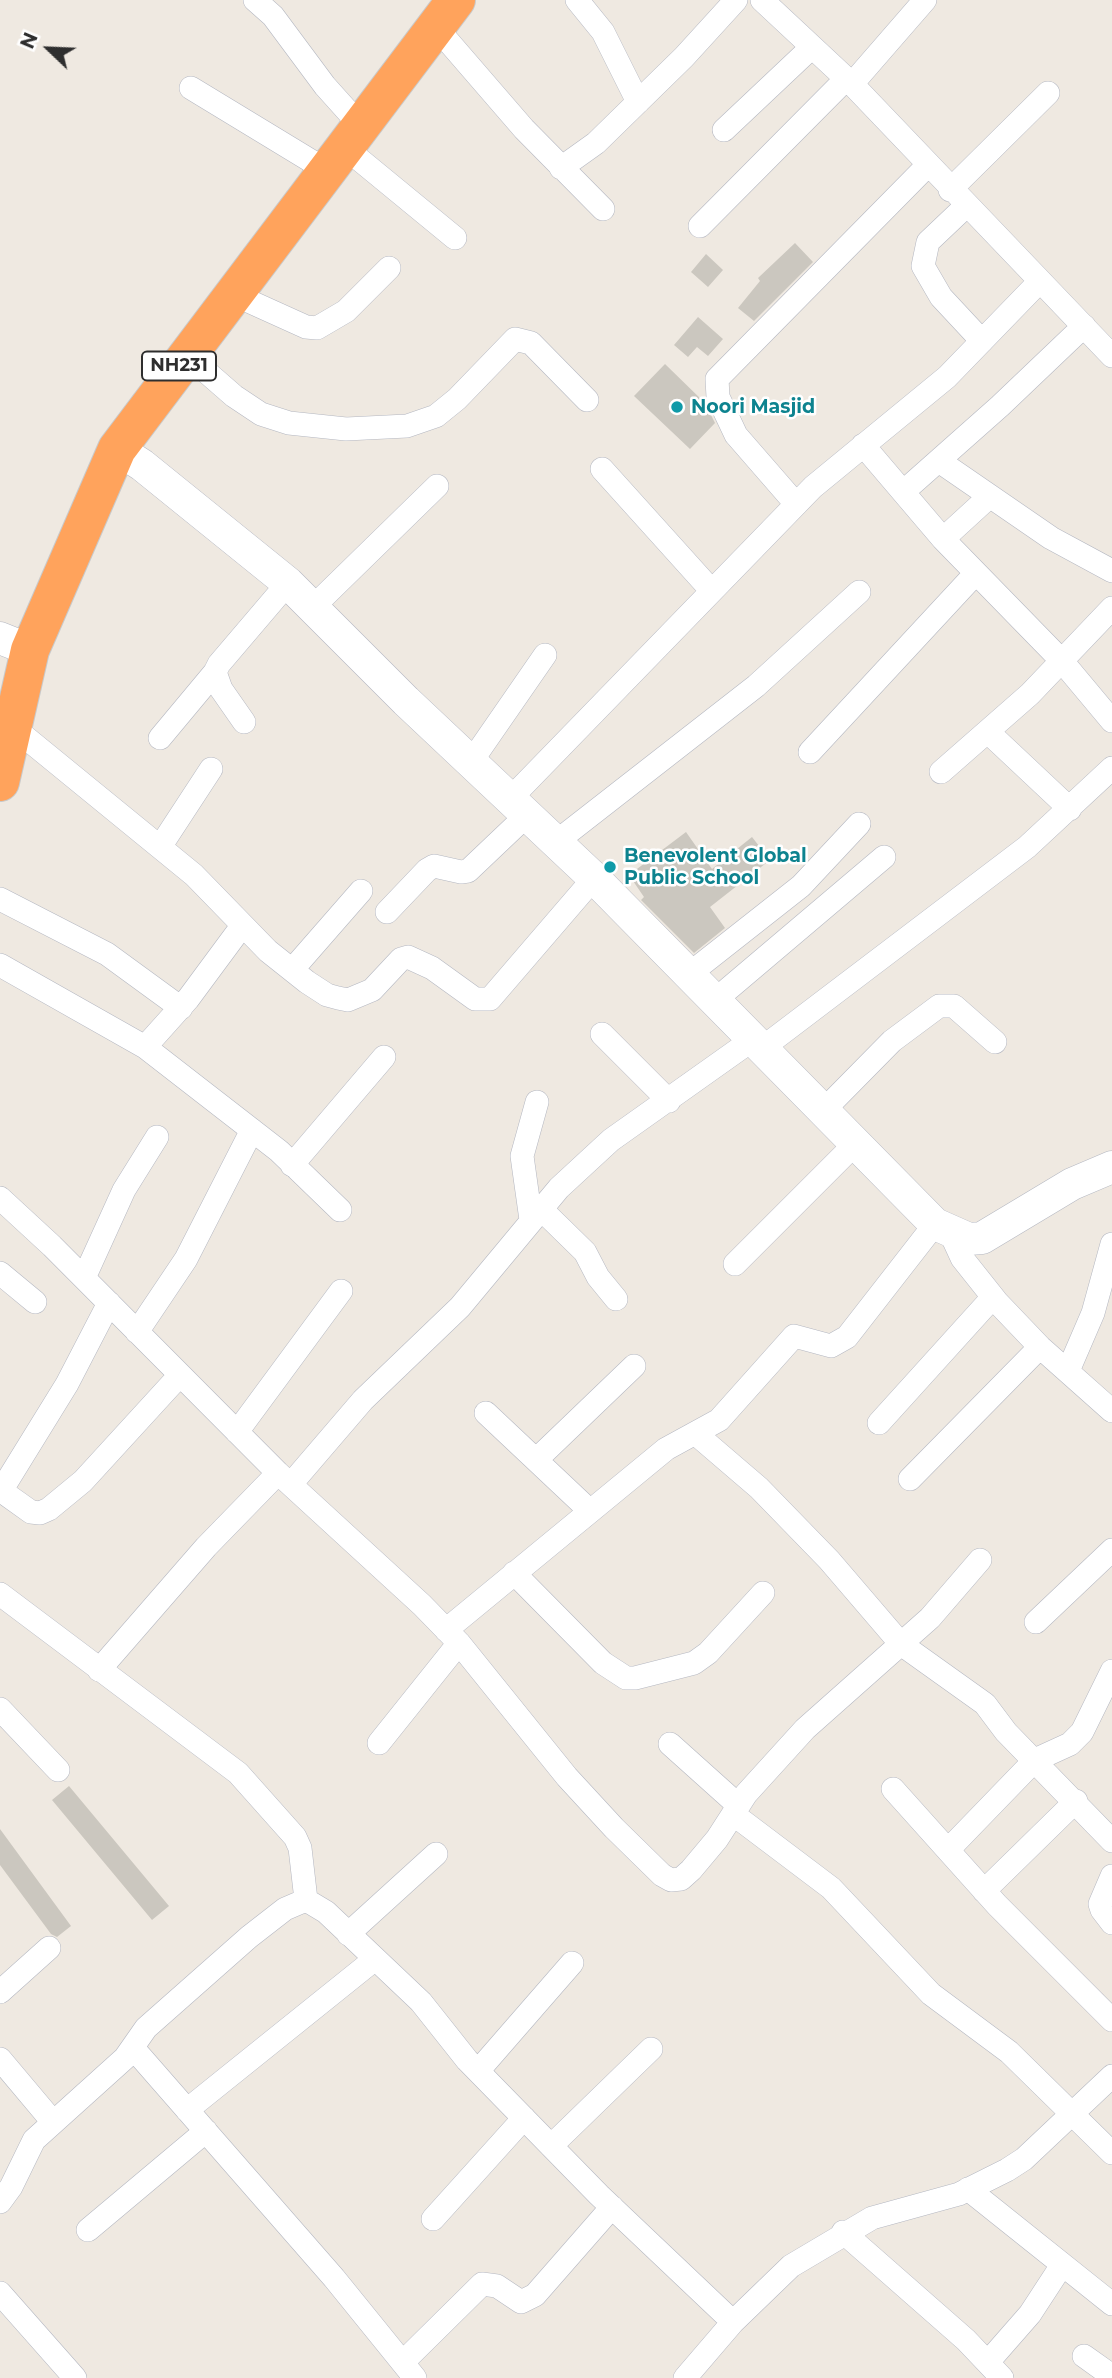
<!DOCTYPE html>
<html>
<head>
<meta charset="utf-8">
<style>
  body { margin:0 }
  #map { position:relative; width:1112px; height:2378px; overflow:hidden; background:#efe9e1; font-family:Montserrat,sans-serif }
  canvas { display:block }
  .north { position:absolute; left:14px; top:14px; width:70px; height:70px; -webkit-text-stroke:5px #fff; paint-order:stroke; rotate:293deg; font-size:19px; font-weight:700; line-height:28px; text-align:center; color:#2e2e2e }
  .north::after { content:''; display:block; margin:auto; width:24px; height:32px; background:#2e2e2e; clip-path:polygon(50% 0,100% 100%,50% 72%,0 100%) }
</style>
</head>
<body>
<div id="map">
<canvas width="1112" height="2378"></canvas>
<div class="north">N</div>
</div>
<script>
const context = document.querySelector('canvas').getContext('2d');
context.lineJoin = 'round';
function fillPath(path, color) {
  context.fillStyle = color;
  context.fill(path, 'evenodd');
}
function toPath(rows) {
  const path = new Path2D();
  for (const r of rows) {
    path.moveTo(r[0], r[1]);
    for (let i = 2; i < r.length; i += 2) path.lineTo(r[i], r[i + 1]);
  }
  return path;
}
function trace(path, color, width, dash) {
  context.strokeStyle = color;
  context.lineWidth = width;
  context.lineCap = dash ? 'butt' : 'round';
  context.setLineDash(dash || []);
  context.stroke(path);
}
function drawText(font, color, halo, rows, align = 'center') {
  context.font = font + ' Montserrat,sans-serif';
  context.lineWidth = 5;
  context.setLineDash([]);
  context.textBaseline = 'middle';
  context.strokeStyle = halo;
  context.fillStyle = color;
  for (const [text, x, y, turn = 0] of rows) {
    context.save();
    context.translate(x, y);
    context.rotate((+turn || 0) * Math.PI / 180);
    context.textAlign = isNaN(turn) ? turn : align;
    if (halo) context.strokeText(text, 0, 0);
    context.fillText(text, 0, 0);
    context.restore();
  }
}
fillPath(toPath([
  [795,243,813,262,754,321,738,308,760,281,758,278],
  [706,254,723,270,708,287,691,272],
  [698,317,723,339,708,356,697,347,688,357,674,345],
  [665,364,705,403,715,423,690,449,634,396],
  [686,832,712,869,752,837,770,860,710,907,725,928,694,953,641,900,644,897,629,875],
  [69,1786,169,1906,152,1920,52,1800],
  [0,1829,71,1926,57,1937,51,1934,0,1865]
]), '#cbc7bf');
const street = toPath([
  [255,0,273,16,325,86,360,125],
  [577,0,603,32,638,102],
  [762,0,852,84,1112,356],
  [435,26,524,129,603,209],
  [852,84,925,0],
  [191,88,326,170],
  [724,130,812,47],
  [343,146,455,238],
  [561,168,596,143,684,57,736,0],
  [950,190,1048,93],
  [966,206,928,242,923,266,941,297,982,341],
  [700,226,846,79],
  [233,294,306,327,317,328,346,311,389,268],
  [187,355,234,396,261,414,289,423,346,429,407,426,436,416,457,399,515,339,531,343,587,400],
  [863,445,943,539,1061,660,1112,721],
  [939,461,1051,538,1112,571],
  [602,469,711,590],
  [903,492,1000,406,1084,326],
  [796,504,736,435,718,397,717,379,927,166],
  [943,539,990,496],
  [312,608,437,486],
  [244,722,221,689,215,672,219,664,288,583],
  [14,728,194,875,268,951,307,982,327,995,338,998,348,1000,372,990,401,959,408,957,432,968,475,999,490,999,594,878],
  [988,732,1070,809],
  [160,738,215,672],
  [810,752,976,573],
  [471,762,545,655],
  [941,772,1030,694,1112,608],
  [510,799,813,487,947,377,1040,281],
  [556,842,756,686,859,592],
  [160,847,211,769],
  [0,899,107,954,181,1008],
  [387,912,427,870,434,866,461,872,468,871,527,815],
  [0,965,145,1047,279,1151,340,1210],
  [292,970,361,891],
  [688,975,801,886,859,824],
  [714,1001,884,857],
  [602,1034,669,1101],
  [145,1047,188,999,242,926],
  [761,1049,1027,847,1112,768],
  [824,1110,892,1041,939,1006,954,1006,995,1042],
  [292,1165,384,1057],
  [0,1198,52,1246,278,1473,422,1605,459,1643,567,1777,614,1828,662,1875,671,1880,681,1879,691,1870,717,1839,746,1794,805,1729,930,1618,980,1560],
  [541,1209,585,1252,598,1277,616,1299],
  [531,1220,522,1156,537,1102],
  [950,1232,962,1258,997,1302,1040,1347,1112,1411],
  [735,1264,856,1143],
  [0,1273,35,1302],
  [84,1278,124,1190,157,1137],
  [137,1332,186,1259,252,1130],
  [1068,1371,1093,1313,1112,1244],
  [486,1413,589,1510],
  [879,1423,993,1297],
  [237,1432,341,1291],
  [696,1434,759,1488,829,1560,901,1644,985,1704,1006,1732,1112,1841],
  [536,1460,634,1366],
  [910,1479,1040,1347],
  [291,1484,363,1400,460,1307,559,1188,611,1140,752,1040],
  [0,1490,31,1512,40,1513,49,1509,83,1481,180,1375],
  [1,1491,67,1384,109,1303],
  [514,1573,603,1663,626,1678,635,1678,694,1663,708,1653,763,1593],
  [0,1594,238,1773,295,1837,300,1848,306,1900],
  [1036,1622,1112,1550],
  [446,1630,666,1449,719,1420,794,1336,831,1346,847,1337,935,1224],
  [99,1670,206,1547,278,1473],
  [0,1709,58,1770],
  [379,1743,459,1643],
  [670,1744,738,1805],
  [893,1789,997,1905,1112,2020],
  [733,1814,831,1888,931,1994,1009,2052,1112,2153],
  [948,1850,1035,1760,1070,1744,1082,1732,1112,1671],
  [1112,1876,1100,1904,1102,1910,1112,1923],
  [984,1891,1076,1801],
  [348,1934,436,1854],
  [0,1992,49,1948],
  [133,2048,334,2278,415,2378],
  [0,2059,53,2122],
  [478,2071,572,1963],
  [187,2110,375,1959],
  [551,2146,651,2049],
  [968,2189,1112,2304],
  [0,2202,11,2187,34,2140,125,2058,146,2028,249,1937,285,1909,306,1900,326,1912,421,2002,467,2060,599,2195,733,2322],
  [433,2219,524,2118],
  [88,2230,206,2131],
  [843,2232,966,2340,1002,2378],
  [0,2293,75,2378],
  [1084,2356,1112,2376],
  [403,2362,482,2284,497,2286,521,2302,535,2295,612,2207],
  [988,2362,1030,2314,1062,2265],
  [685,2378,733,2322,791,2266,872,2218,959,2194,1007,2170,1024,2159,1112,2076]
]);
const secondary = toPath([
  [117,449,142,465,288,583,406,701,594,878,935,1224,969,1239,982,1238,1072,1184,1112,1167],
  [0,638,30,650]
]);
const highway = toPath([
  [0,782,30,650,117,449,456,0]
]);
trace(street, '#b4b7c1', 24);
trace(secondary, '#b4b7c1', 33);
trace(highway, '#c9c9c9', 40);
trace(street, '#fff', 23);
trace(secondary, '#fff', 32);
trace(highway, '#ffa35c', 38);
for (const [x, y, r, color] of [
  [677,407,7,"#0f9aa8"],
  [610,867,7,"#0f9aa8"]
]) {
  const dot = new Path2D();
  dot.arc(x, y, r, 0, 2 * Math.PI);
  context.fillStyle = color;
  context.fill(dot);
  trace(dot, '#fff', 2.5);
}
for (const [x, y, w] of [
  [179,366,74]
]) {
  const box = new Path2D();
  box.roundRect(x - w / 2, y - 14.5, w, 29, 5);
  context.fillStyle = '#fff';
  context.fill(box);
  trace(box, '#2e2e2e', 2);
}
drawText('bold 18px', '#2e2e2e', null, [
  ["NH231",179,366]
]);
drawText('bold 19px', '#0d838f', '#fff', [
  ["Noori Masjid",691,407],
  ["Benevolent Global",624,856],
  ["Public School",624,878]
], 'left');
</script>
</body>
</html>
